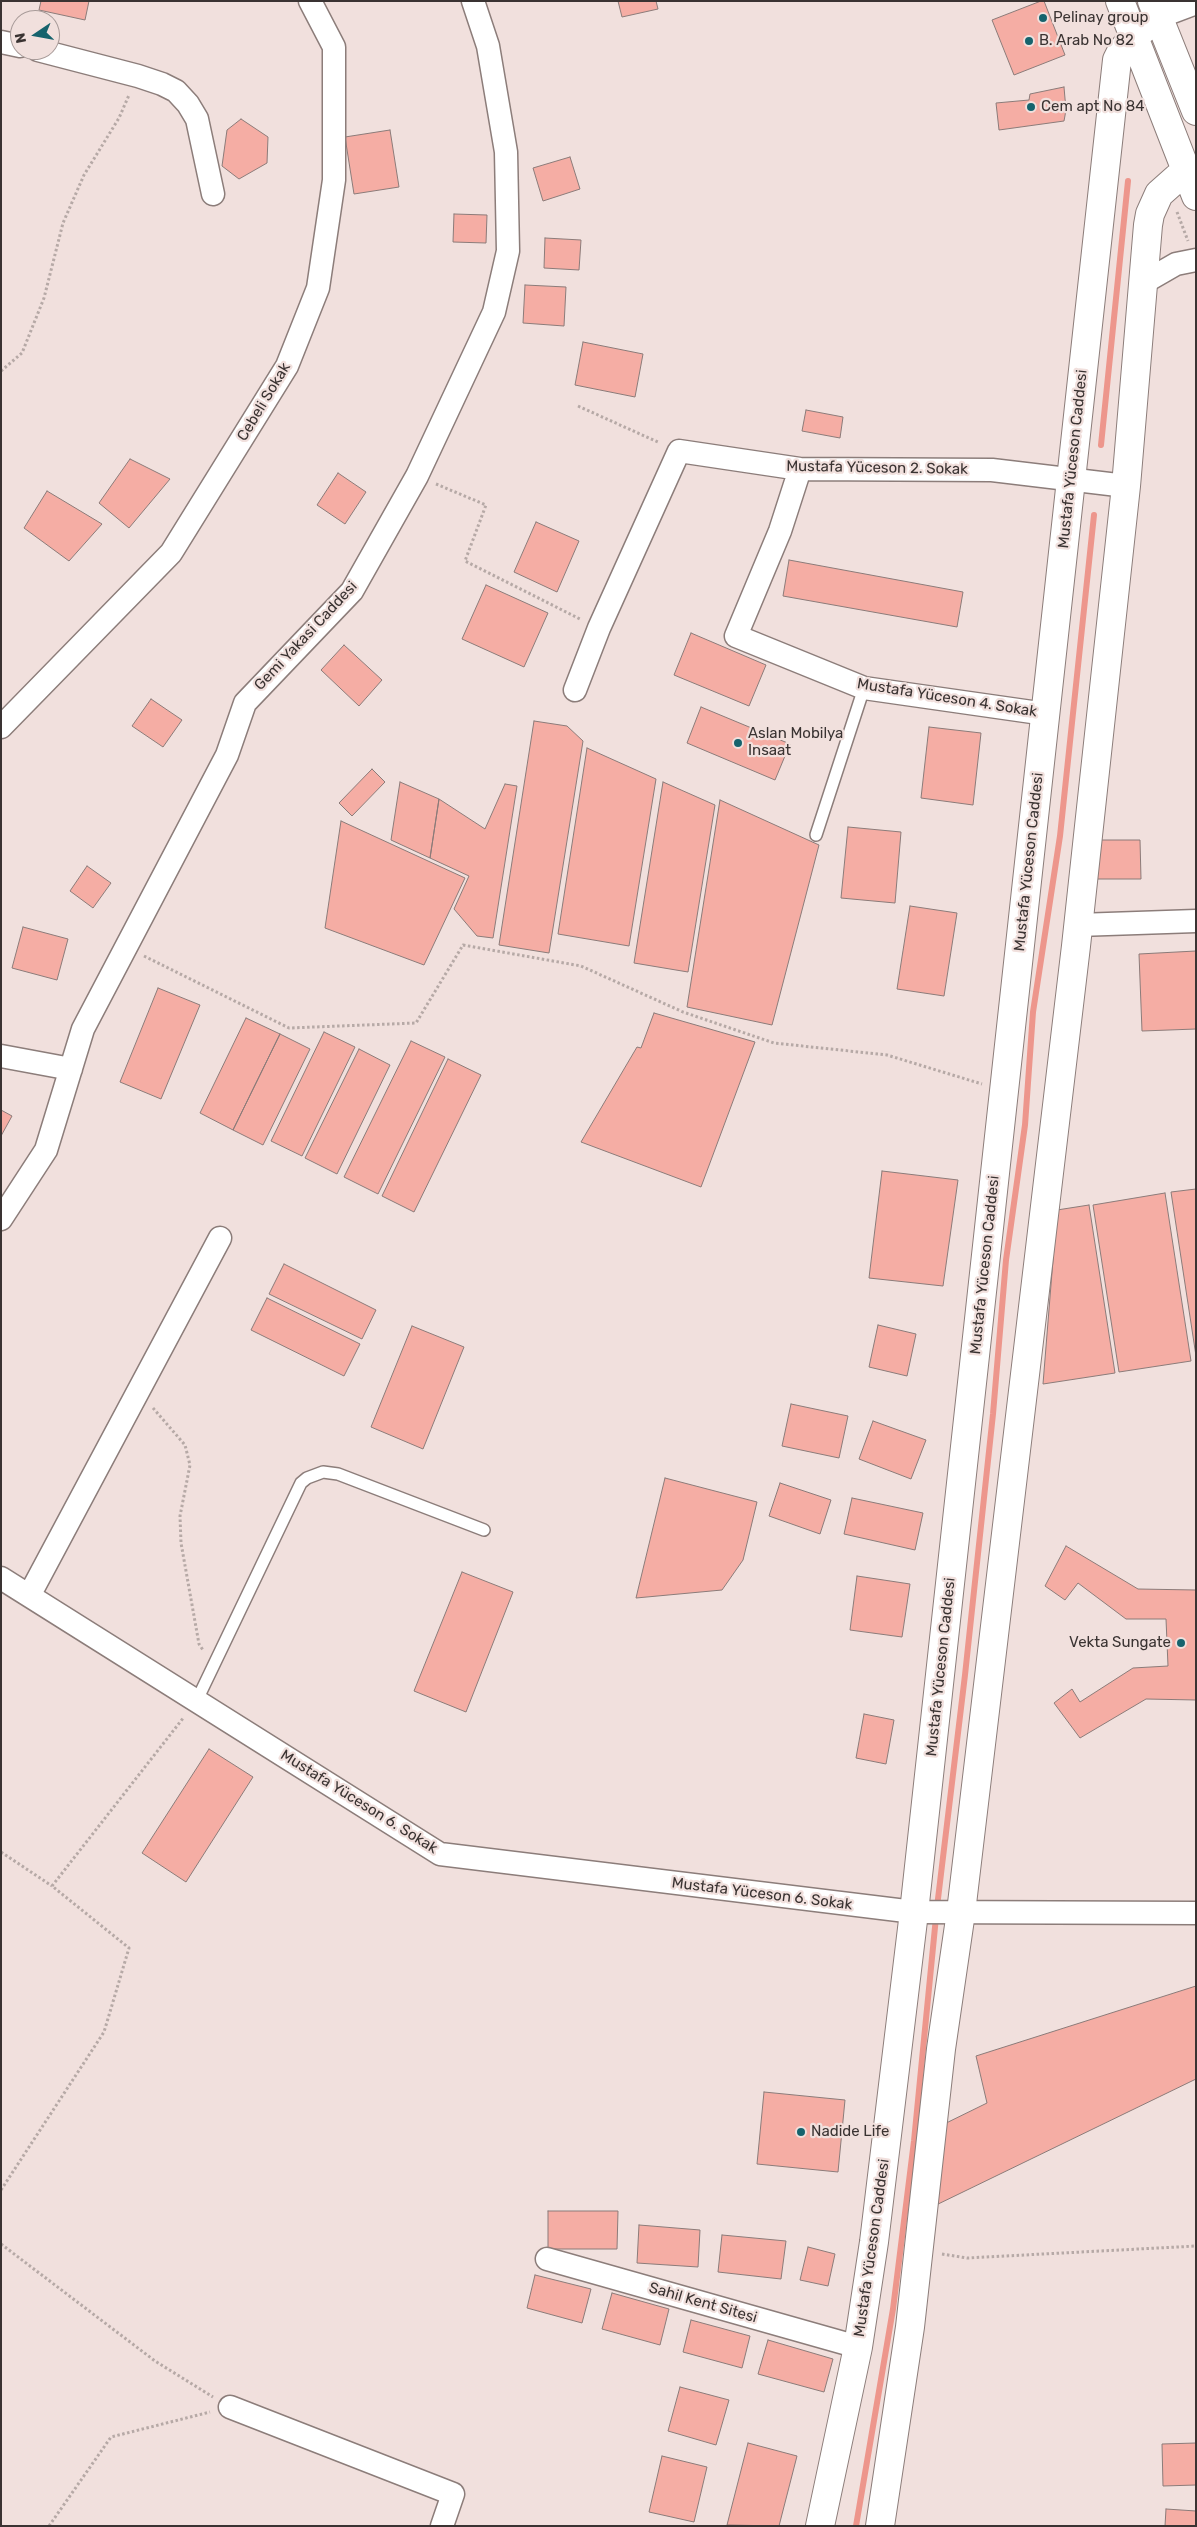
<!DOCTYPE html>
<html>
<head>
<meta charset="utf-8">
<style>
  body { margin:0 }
  #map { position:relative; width:1197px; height:2527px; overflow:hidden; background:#f1e0dd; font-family:Rubik,sans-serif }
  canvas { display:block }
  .frame { position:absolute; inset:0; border:2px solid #3a3332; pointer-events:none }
  .north { position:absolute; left:10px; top:10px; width:50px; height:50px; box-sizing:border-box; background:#f1e0dd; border:1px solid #a89b99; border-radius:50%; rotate:258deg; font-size:14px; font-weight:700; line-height:20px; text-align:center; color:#3a3332 }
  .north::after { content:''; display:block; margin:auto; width:18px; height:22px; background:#16636d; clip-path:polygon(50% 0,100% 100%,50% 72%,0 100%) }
</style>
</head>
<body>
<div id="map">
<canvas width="1197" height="2527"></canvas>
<div class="frame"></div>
<div class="north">N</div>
</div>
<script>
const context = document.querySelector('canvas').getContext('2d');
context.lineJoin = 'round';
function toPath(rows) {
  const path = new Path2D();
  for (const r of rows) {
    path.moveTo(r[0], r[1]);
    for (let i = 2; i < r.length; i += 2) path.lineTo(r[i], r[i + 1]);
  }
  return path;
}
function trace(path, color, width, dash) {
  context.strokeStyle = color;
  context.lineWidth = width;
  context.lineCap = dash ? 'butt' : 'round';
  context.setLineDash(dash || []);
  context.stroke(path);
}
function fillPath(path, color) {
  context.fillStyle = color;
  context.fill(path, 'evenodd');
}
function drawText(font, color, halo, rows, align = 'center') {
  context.font = font + ' Rubik,sans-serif';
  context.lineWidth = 4.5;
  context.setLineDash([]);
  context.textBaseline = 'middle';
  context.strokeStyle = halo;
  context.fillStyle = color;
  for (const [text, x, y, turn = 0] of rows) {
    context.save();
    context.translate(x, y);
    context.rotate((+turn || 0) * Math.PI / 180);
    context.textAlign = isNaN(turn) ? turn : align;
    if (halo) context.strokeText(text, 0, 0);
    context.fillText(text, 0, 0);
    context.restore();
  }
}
trace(toPath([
  [1101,445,1128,181],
  [937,1907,965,1675,993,1414,1006,1260,1025,1125,1033,1012,1060,836,1094,515],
  [856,2526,893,2309,914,2141,936,1917]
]), '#ed968c', 6);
const building = toPath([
  [41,1,89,1,85,20,39,10,41,1],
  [618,1,656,1,658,9,622,17,618,1],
  [1041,1,1044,1,1065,55,1014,75,992,20,1041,1],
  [1064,87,1066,110,1064,121,999,130,996,103,1029,100,1030,94,1064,87],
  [241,119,268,137,267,163,239,179,222,166,227,130,241,119],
  [390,130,399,187,354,194,345,137,390,130],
  [570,157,580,189,543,201,533,168,570,157],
  [454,214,487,215,486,243,453,242,454,214],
  [545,238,581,240,579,270,544,268,545,238],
  [525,285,566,287,564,326,523,323,525,285],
  [583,342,643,354,635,397,575,385,583,342],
  [806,410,843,417,840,438,802,431,806,410],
  [130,459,170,479,129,528,99,503,130,459],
  [338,473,366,492,345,524,317,505,338,473],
  [47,491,102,524,69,561,24,528,47,491],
  [536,522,579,541,557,592,514,572,536,522],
  [789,560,963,592,957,627,783,596,789,560],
  [486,585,548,613,524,667,462,639,486,585],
  [691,633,766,665,749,706,674,675,691,633],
  [344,645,382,680,359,706,321,670,344,645],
  [151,699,182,720,163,747,132,726,151,699],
  [701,707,790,744,775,780,687,743,701,707],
  [534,721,567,726,583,741,549,953,499,945,534,721],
  [929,727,981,733,973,805,921,798,929,727],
  [587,748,656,779,629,946,558,934,587,748],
  [372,769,385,782,352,816,339,803,372,769],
  [400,782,439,799,430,858,391,840,400,782],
  [663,782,715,805,688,972,634,963,663,782],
  [505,784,517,786,493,938,477,936,454,909,469,876,430,858,439,799,485,829,505,784],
  [720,800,819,845,772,1025,687,1007,720,800],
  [341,821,465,878,424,965,325,928,341,821],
  [848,827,901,832,895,903,841,898,848,827],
  [1095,840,1140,840,1141,879,1095,879,1095,840],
  [87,866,111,883,93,908,70,891,87,866],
  [910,906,957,913,944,996,897,989,910,906],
  [23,927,68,939,57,980,12,968,23,927],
  [1196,951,1196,1029,1142,1031,1139,954,1196,951],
  [158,988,200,1005,161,1099,120,1082,158,988],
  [654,1013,755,1042,701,1187,581,1142,637,1047,641,1048,654,1013],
  [246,1018,280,1034,233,1130,200,1113,246,1018],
  [324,1032,355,1047,302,1156,271,1141,324,1032],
  [280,1034,310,1049,263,1145,233,1130,280,1034],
  [411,1041,445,1057,378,1194,344,1177,411,1041],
  [359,1049,390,1065,337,1174,305,1158,359,1049],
  [448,1059,481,1075,414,1212,382,1196,448,1059],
  [1,1110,12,1116,1,1136,1,1110],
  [882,1171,958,1180,943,1286,869,1278,882,1171],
  [1196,1189,1196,1356,1171,1192,1196,1189],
  [1165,1193,1191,1361,1119,1372,1093,1205,1165,1193],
  [1089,1205,1115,1373,1043,1384,1057,1210,1089,1205],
  [284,1264,376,1310,362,1339,269,1294,284,1264],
  [267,1298,360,1344,344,1376,251,1330,267,1298],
  [878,1325,916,1334,907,1376,869,1367,878,1325],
  [412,1326,464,1347,423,1449,371,1427,412,1326],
  [791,1404,848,1416,839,1458,782,1446,791,1404],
  [873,1421,926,1440,911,1479,859,1459,873,1421],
  [665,1478,757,1502,743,1560,722,1590,636,1598,665,1478],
  [780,1483,831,1500,820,1534,769,1516,780,1483],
  [852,1498,923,1513,915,1550,844,1534,852,1498],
  [1066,1546,1138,1589,1196,1590,1196,1700,1146,1699,1080,1738,1054,1703,1072,1689,1080,1702,1133,1668,1168,1666,1166,1619,1126,1619,1078,1583,1065,1600,1045,1586,1066,1546],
  [462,1572,513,1592,466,1712,414,1691,462,1572],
  [857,1576,910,1584,902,1637,850,1630,857,1576],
  [864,1714,894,1720,886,1764,856,1758,864,1714],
  [209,1749,253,1777,186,1882,142,1853,209,1749],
  [1196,1986,1196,2079,932,2207,934,2129,987,2103,976,2056,1196,1986],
  [764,2092,845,2100,838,2172,757,2164,764,2092],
  [548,2211,618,2211,617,2249,548,2249,548,2211],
  [639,2225,700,2230,698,2267,637,2263,639,2225],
  [722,2235,786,2241,781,2279,718,2272,722,2235],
  [808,2247,835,2254,828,2286,800,2280,808,2247],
  [535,2275,591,2289,582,2323,527,2308,535,2275],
  [612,2293,669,2309,660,2345,602,2329,612,2293],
  [691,2320,750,2336,742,2368,683,2352,691,2320],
  [768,2340,833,2359,824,2392,758,2374,768,2340],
  [680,2387,729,2400,716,2445,668,2431,680,2387],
  [748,2443,797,2456,779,2526,727,2525,748,2443],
  [1196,2443,1196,2485,1163,2486,1162,2444,1196,2443],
  [662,2456,707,2467,694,2522,649,2512,662,2456],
  [1166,2509,1196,2511,1196,2526,1165,2526,1166,2509]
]);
fillPath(building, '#f5ada4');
trace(building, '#8b7b79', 1);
const lane = toPath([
  [816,835,864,688],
  [197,1700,301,1483,307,1478,323,1472,338,1474,484,1530]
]);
const street = toPath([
  [1159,17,1196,3],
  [1,42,20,46],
  [38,50,138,76,162,84,176,91,188,104,197,119,213,194],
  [1143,283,1176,264,1196,260],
  [800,469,780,531,736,636,864,688,1046,714],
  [575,690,599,628,679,451,800,469,992,470,1126,486],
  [1,727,171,553,287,366,318,288,334,180,334,47,310,1],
  [1078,925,1196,921],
  [1,1056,71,1069],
  [1,1219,46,1150,83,1029,227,755,245,703,352,591,417,476,494,312,508,251,506,152,488,46,473,1],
  [1,1578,440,1854,914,1912,1196,1913],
  [30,1594,220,1238],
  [547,2259,858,2347],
  [230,2407,453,2494,442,2526]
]);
const secondary = toPath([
  [1120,1,1196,196],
  [1152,1,1196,111],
  [820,2526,858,2347,874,2242,914,1912,1117,60,1121,52,1134,36,1159,17],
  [880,2526,910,2327,941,2049,961,1912,1076,946,1126,486,1148,225,1150,214,1159,194,1177,178,1196,170]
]);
trace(lane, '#8c7d7a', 14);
trace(street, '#8c7d7a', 25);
trace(secondary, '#8c7d7a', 30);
trace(toPath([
  [1177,212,1188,241],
  [1,371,22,353,44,298,63,223,84,175,119,118,129,95],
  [578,406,660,443],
  [436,484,486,505,465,561,580,619],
  [144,956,289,1028,416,1023,463,945,581,966,683,1012,774,1043,887,1055,982,1084],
  [153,1408,185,1445,190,1465,180,1516,181,1543,199,1644,203,1650],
  [1,1852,52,1886],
  [1,2190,104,2032,129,1948,52,1886,184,1717],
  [1,2244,155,2361,213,2397],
  [942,2254,967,2258,1196,2246],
  [49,2526,111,2437,210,2412]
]), '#b6a9a6', 3, [2.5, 2.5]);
trace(lane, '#fff', 11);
trace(street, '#fff', 22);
trace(secondary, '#fff', 28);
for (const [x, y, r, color] of [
  [1043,18,5,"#16636d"],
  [1029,41,5,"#16636d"],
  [1031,107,5,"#16636d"],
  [738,743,5,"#16636d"],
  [1181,1643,5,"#16636d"],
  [801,2132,5,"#16636d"]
]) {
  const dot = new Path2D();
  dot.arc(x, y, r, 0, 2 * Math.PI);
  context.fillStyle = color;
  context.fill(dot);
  trace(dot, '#f1e0dd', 2);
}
drawText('15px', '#3a3332', '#f1e0dd', [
  ["Pelinay group",1053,18],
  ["B. Arab No 82",1039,41],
  ["Cem apt No 84",1041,107],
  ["Aslan Mobilya",748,734],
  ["Insaat",748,751],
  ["Vekta Sungate",1171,1643,"right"],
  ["Nadide Life",811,2132]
], 'left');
drawText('15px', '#3a3332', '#f1e0dd', [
  ["Cebeli Sokak",264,402,-59],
  ["Mustafa Yüceson Caddesi",1073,459,-84],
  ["Mustafa Yüceson 2. Sokak",877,468,1],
  ["Gemi Yakasi Caddesi",306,636,-47],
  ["Mustafa Yüceson 4. Sokak",947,698,9],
  ["Mustafa Yüceson Caddesi",1029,862,-84],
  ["Mustafa Yüceson Caddesi",985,1265,-84],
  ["Mustafa Yüceson Caddesi",941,1667,-84],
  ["Mustafa Yüceson 6. Sokak",359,1802,32],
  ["Mustafa Yüceson 6. Sokak",762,1894,7],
  ["Mustafa Yüceson Caddesi",872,2248,-82],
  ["Sahil Kent Sitesi",703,2303,16]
]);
</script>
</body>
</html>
